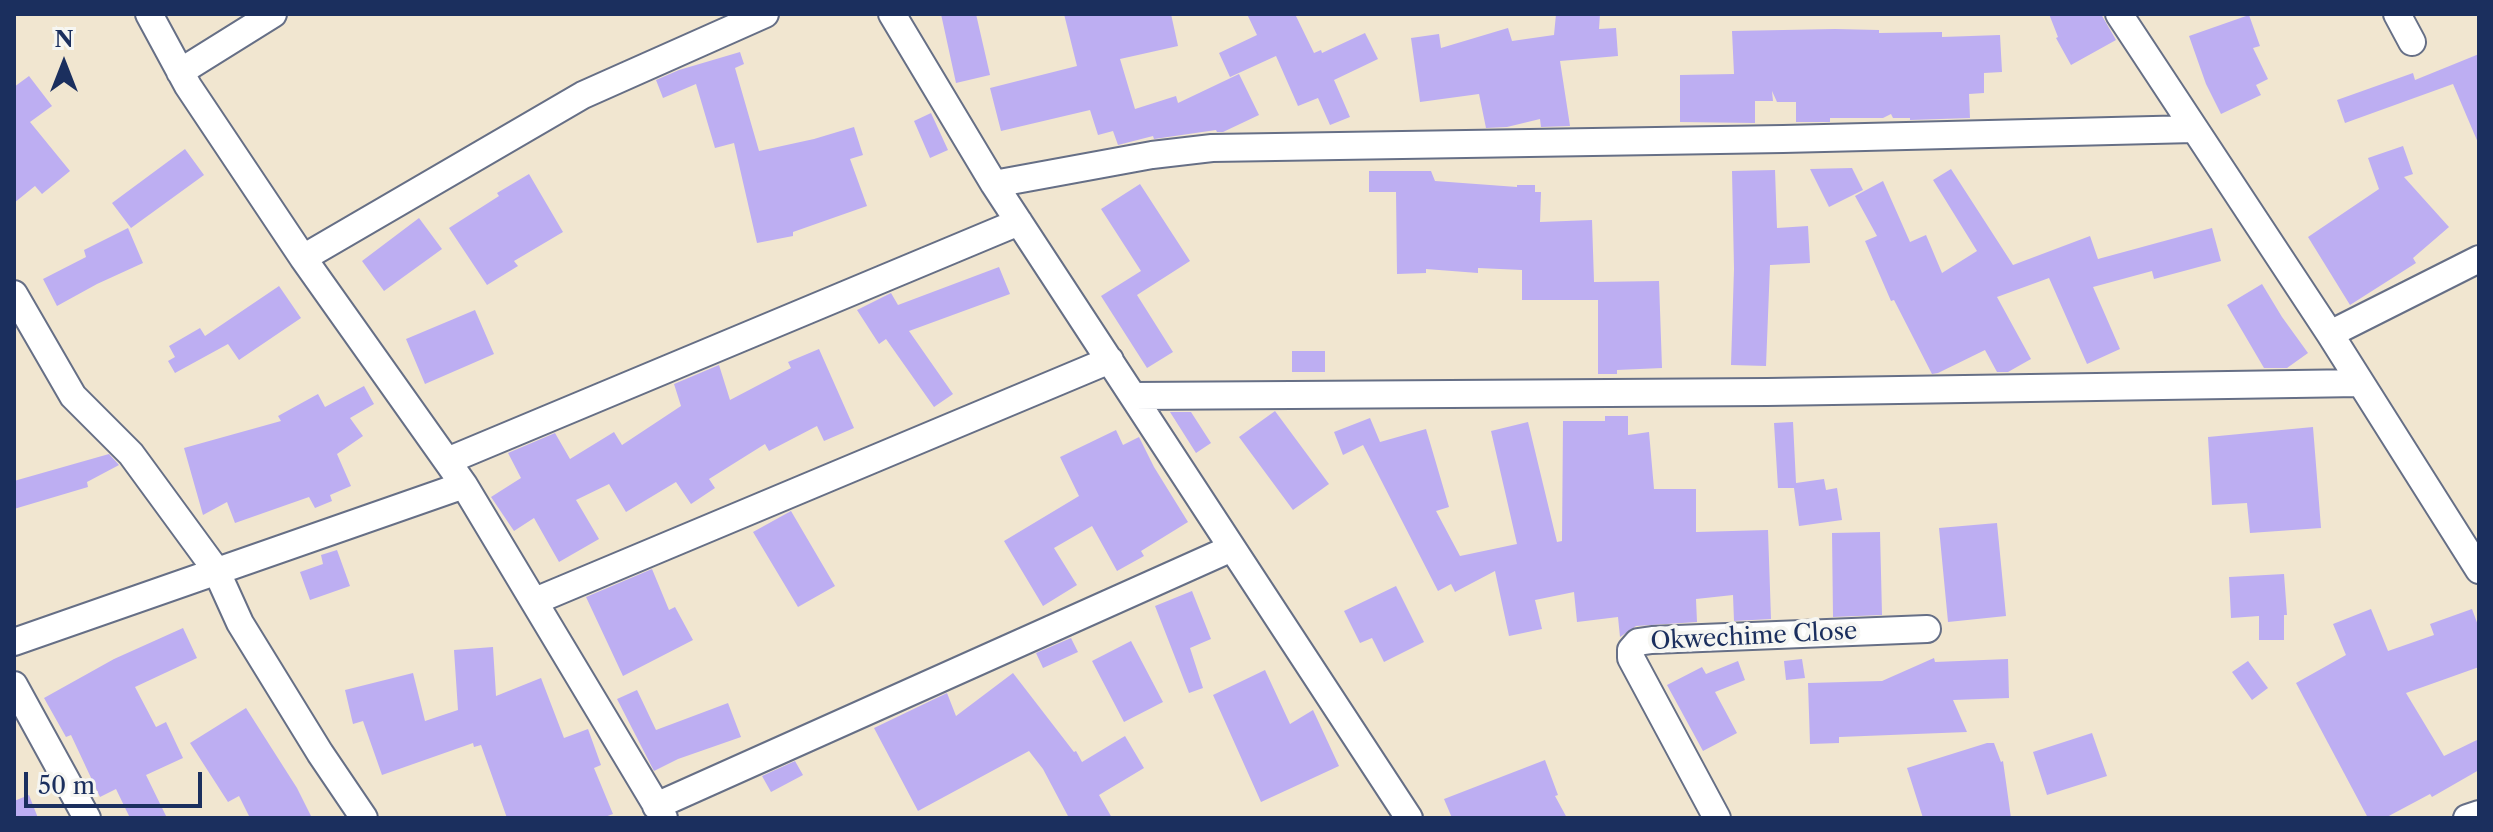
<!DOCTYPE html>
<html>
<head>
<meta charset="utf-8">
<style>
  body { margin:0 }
  #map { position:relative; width:2493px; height:832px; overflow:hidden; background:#f1e6d0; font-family:"Libre Caslon Text",serif }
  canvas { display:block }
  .frame { position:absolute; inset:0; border:16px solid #1b2f5e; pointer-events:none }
  .north { position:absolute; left:24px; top:24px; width:80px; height:80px; -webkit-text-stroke:6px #f6f6f2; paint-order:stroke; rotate:0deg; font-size:22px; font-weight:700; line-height:32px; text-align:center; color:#1b2f5e }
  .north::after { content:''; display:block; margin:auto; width:28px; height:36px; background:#1b2f5e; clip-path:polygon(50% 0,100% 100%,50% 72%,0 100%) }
  .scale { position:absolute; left:24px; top:772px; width:178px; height:36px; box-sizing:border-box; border:4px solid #1b2f5e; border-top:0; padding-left:10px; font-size:24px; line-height:28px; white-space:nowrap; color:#1b2f5e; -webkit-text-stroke:6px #f6f6f2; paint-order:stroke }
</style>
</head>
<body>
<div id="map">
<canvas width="2493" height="832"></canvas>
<div class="frame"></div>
<div class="north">N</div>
<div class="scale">50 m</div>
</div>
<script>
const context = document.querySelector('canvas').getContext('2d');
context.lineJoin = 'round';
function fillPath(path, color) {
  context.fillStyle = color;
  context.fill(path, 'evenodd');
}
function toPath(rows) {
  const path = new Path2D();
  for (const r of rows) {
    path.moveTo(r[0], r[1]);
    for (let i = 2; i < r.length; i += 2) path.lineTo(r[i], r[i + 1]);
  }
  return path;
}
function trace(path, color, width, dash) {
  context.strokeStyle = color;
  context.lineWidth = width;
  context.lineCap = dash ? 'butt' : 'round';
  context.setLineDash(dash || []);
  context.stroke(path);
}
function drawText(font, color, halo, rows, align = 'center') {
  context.font = font + ' "Libre Caslon Text",serif';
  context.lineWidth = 8;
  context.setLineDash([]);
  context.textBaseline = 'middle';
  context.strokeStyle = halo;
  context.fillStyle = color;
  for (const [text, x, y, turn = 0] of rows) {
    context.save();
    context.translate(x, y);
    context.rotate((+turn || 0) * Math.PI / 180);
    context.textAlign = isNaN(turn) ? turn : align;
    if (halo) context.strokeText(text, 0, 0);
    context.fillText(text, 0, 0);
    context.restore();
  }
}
fillPath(toPath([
  [941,14,976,14,990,75,956,83],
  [1064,14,1171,14,1178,46,1120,59,1135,109,1176,96,1178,103,1239,74,1259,115,1223,132,1217,132,1216,130,1154,139,1153,136,1118,145,1113,131,1098,135,1090,110,1001,131,990,88,1077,66],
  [1247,14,1295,14,1314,53,1321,50,1322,53,1365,33,1378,59,1334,80,1350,117,1330,125,1318,98,1298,106,1276,56,1230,77,1219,53,1257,35],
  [1556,14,1600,14,1599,29,1616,28,1618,56,1560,61,1570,126,1541,127,1540,119,1507,127,1486,128,1479,94,1420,102,1411,38,1439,34,1441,48,1508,28,1512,41,1554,35],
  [2049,14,2101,14,2116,40,2071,65,2056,38,2058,37],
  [2249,15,2260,46,2253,48,2268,79,2256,85,2261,95,2221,114,2206,84,2189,36],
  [1835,29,1879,30,1879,33,1942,32,1942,37,2000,35,2002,72,1984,73,1984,93,1969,94,1970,118,1910,120,1910,118,1893,118,1891,114,1883,118,1830,118,1830,122,1796,122,1796,102,1777,102,1772,91,1773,101,1755,101,1755,123,1680,122,1680,75,1734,74,1732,31],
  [740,52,744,64,735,68,759,151,814,139,854,127,863,155,850,159,867,206,793,232,793,236,757,243,734,143,715,148,696,84,663,98,656,80,679,70],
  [2479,54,2479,145,2453,84,2345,123,2337,100,2413,73,2415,80],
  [29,76,52,106,30,122,70,171,42,194,35,186,14,203,14,87],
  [931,113,948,150,930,158,914,121],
  [2403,146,2413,174,2404,177,2449,227,2413,258,2416,263,2350,305,2308,237,2379,189,2368,158],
  [185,149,204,175,131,228,112,203],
  [1852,168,1863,190,1829,207,1810,169],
  [1951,169,2013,265,2090,236,2098,259,2212,228,2221,261,2154,279,2152,271,2093,287,2120,349,2087,364,2049,278,1997,297,2031,359,2008,372,1997,372,1985,350,1938,373,1932,374,1894,300,1891,301,1865,241,1877,236,1855,196,1883,181,1910,242,1926,235,1942,273,1977,251,1933,180],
  [1775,170,1777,228,1808,226,1810,263,1770,265,1766,366,1731,365,1734,269,1732,171],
  [1369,171,1431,171,1435,181,1517,187,1517,185,1535,185,1535,192,1541,192,1540,222,1592,220,1594,282,1659,281,1662,368,1617,370,1617,374,1598,374,1598,300,1522,300,1522,270,1478,268,1478,273,1426,269,1426,273,1397,274,1396,192,1369,192],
  [529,174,563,232,514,261,518,266,487,285,449,228,499,196,497,193],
  [1140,184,1190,261,1137,295,1173,352,1147,368,1101,296,1141,271,1101,209],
  [419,218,442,249,384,291,362,261],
  [128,228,143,263,97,284,57,306,43,279,86,257,84,250],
  [999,267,1010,294,909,331,953,394,934,407,886,339,879,344,857,310,891,293,898,305],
  [2262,284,2282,317,2308,353,2287,368,2264,368,2227,305],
  [279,286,301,318,239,360,228,344,175,373,168,361,175,357,169,346,200,328,205,336],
  [475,310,494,354,425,384,406,339],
  [819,349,854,428,824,441,817,426,769,451,765,444,709,479,715,488,691,504,676,482,626,512,609,484,576,500,599,539,559,562,534,518,514,531,491,497,521,478,508,453,555,433,570,459,614,432,622,445,681,406,674,384,719,365,730,400,791,368,788,362],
  [1292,351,1325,351,1325,372,1292,372],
  [364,386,374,404,350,418,363,436,337,454,351,486,330,495,332,501,315,508,309,497,235,523,227,502,203,515,184,448,281,421,278,416,318,394,325,407],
  [1275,411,1329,484,1293,510,1239,437],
  [1170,412,1191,412,1211,443,1196,453],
  [1605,416,1628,416,1628,435,1649,432,1654,489,1696,489,1696,532,1768,530,1771,619,1734,621,1733,595,1696,599,1697,622,1636,626,1620,637,1618,617,1577,622,1574,592,1535,600,1542,629,1509,636,1495,571,1455,592,1451,584,1438,591,1363,445,1343,455,1334,432,1370,418,1380,442,1426,429,1449,507,1436,511,1460,556,1517,544,1491,431,1528,422,1557,542,1562,541,1563,421,1605,421],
  [1793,422,1796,483,1824,479,1826,490,1837,488,1842,520,1799,526,1794,488,1778,488,1774,423],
  [2313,427,2321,528,2250,533,2247,503,2212,505,2208,437],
  [1116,430,1123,445,1139,437,1154,467,1188,522,1141,551,1144,556,1117,571,1092,526,1054,548,1077,585,1043,606,1004,541,1079,496,1060,457],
  [109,454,119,465,87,482,88,487,14,509,14,481],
  [791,511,835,586,798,607,753,532],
  [1997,523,2006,616,1948,622,1939,528],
  [1880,532,1882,615,1833,617,1832,533],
  [337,550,350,586,310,600,300,572,323,564,321,555],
  [652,569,669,610,675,607,693,640,623,676,586,597],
  [2284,574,2287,615,2284,615,2284,640,2259,640,2259,616,2231,618,2229,577],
  [1396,586,1424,642,1384,662,1372,638,1360,643,1344,611],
  [1192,591,1211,639,1190,648,1203,688,1189,693,1155,606],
  [2371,609,2388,651,2434,635,2430,624,2472,609,2479,628,2479,667,2406,693,2444,756,2479,739,2479,770,2432,797,2430,794,2385,818,2368,818,2296,683,2346,655,2333,624],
  [183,628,197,658,135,687,156,727,166,722,183,758,146,775,167,818,130,818,116,789,100,797,71,735,66,737,44,698,114,659],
  [1071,638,1078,652,1043,668,1036,653],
  [1131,641,1163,702,1124,722,1092,661],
  [493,647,496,696,541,678,564,738,588,729,601,765,594,768,613,814,602,818,507,818,481,745,474,747,473,743,382,775,363,721,353,724,345,690,413,673,425,721,458,710,454,650],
  [1934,658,1935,662,2008,659,2009,698,1953,700,1967,732,1839,737,1839,743,1810,744,1808,683,1882,681],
  [1802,659,1805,678,1786,680,1784,661],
  [1738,661,1745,680,1715,692,1737,733,1703,751,1667,685,1702,667,1706,674],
  [2248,661,2268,688,2252,700,2232,672],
  [1265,670,1290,724,1313,710,1339,766,1261,802,1213,695],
  [1013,673,1074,752,1076,751,1082,762,1125,736,1144,768,1099,795,1112,818,1069,818,1043,769,1029,751,918,811,874,728,947,693,956,716],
  [637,690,656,730,728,703,741,737,678,759,654,771,617,699],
  [246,708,297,788,312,818,250,818,239,796,228,802,190,743],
  [2092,733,2107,776,2047,795,2033,752],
  [1987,743,1994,743,2001,762,2003,761,2011,818,1923,818,1907,768],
  [1545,760,1558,795,1555,796,1567,818,1452,818,1444,799],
  [795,761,803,775,771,792,762,776],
  [29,795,38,818,14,818,14,801]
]), '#bdaef2');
const minor = toPath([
  [149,14,188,86,303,258,464,485,664,818],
  [892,14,994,184,1409,818],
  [2119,14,2330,334,2479,570],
  [2397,14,2412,42],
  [180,72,273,14],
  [994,184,1152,155,1212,148,1783,139,2194,129],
  [303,258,583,95,765,14],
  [14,294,73,396,131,454,216,570,240,623,320,753,364,818],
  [2330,334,2479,259],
  [1133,396,1767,392,2360,383],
  [447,461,1019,222],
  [535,601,1110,360],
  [14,642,464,485],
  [14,685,87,818],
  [656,806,1232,548],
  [1717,818,1631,658,1631,650,1638,642,1652,640,1927,629],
  [2467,818,2479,814]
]);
trace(minor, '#666f86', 30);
trace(minor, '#fff', 26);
drawText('24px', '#1b2f5e', '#f6f6f2', [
  ["Okwechime Close",1754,637,-3]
]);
</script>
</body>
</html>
